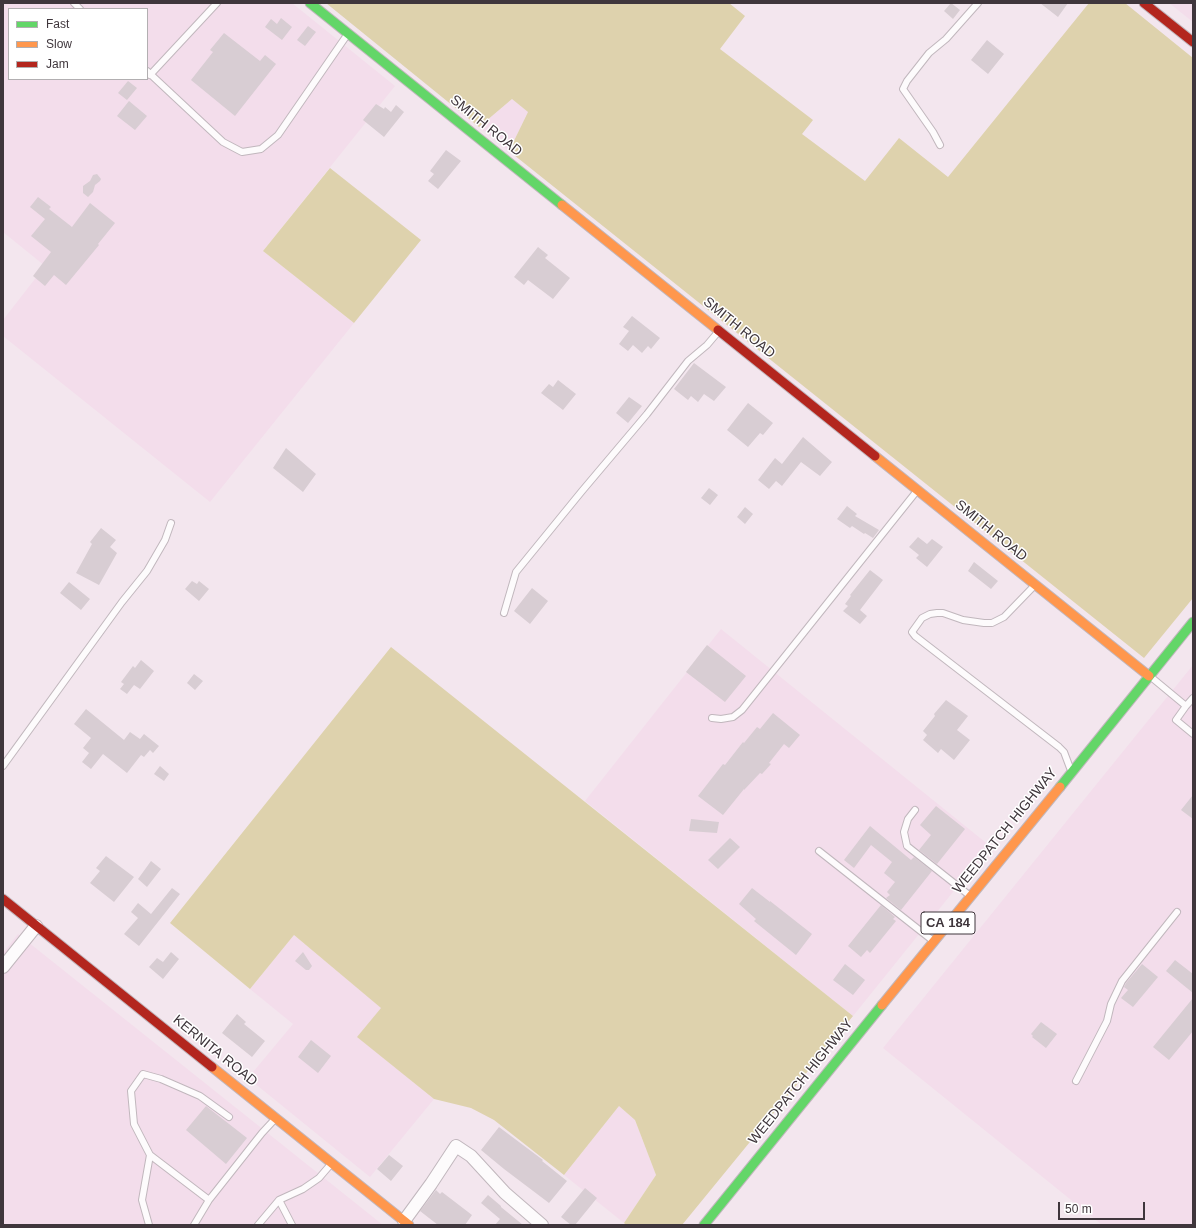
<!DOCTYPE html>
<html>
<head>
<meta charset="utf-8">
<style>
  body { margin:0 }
  #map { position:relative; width:1196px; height:1228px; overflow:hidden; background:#f3e6ee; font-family:Helvetica,sans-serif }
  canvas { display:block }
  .frame { position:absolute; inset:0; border:4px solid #3f363c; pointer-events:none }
  .legend { position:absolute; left:8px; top:8px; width:140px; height:72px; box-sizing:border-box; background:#fff; border:1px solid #b2afb1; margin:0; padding:5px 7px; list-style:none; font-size:12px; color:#3f363c }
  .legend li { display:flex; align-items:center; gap:8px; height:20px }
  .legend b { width:20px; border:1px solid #b2afb1 }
  .scale { position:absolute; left:1058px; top:1202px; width:87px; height:18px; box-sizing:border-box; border:2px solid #3f363c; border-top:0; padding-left:5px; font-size:12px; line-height:14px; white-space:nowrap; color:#3f363c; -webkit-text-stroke:3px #fff; paint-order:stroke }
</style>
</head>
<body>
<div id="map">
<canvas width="1196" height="1228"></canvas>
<div class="frame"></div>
<ul class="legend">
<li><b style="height:5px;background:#63d668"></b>Fast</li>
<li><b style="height:5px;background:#ff974d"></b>Slow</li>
<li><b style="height:5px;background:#b3261e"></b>Jam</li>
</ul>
<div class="scale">50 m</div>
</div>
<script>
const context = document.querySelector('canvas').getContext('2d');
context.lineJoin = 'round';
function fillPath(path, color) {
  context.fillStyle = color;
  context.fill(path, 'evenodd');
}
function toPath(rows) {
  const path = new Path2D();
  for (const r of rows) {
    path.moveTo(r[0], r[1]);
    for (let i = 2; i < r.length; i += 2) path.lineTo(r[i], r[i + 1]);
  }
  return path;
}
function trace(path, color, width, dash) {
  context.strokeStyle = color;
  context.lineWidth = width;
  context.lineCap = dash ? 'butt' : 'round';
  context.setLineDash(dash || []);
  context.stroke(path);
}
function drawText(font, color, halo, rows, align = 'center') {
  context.font = font + ' Helvetica,sans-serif';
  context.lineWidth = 3;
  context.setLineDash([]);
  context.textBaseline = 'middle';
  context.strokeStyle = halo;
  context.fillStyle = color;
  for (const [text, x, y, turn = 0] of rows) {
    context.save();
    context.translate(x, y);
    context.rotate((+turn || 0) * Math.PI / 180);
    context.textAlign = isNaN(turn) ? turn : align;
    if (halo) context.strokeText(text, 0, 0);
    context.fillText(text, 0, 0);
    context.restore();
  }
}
fillPath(toPath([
  [3,3,292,3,395,86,263,251,354,323,210,502,3,336,3,320,45,266,3,232],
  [9,9,147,9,147,79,9,79],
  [1169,3,1193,3,1193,22],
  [512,99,528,112,509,151,479,127],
  [721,629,990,846,853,1016,585,801],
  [1193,665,1193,1225,1102,1225,883,1048],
  [18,934,383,1225,3,1225,3,953],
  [294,935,382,1008,358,1037,434,1099,370,1177,248,1078,293,1024,250,989],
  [619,1106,635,1120,656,1175,624,1223,564,1175]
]), '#f3ddeb');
fillPath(toPath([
  [326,3,729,3,745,16,720,49,813,120,802,134,865,181,899,138,948,177,1089,3,1125,3,1193,58,1193,598,1144,658,509,151,528,112,512,99,479,127],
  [330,168,421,240,354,323,263,251],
  [391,647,853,1016,682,1225,626,1225,624,1223,656,1175,635,1120,619,1106,564,1175,494,1120,471,1108,434,1099,357,1037,381,1008,294,935,250,989,170,923]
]), '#ded2ad');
fillPath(toPath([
  [951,3,960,10,953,19,944,11],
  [1040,3,1068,3,1058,17],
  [281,18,292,27,282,40,265,27,271,19,277,24],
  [308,26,316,32,305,46,297,40],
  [224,33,260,61,265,55,276,64,235,116,191,80,213,52,210,50],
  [987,40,1004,54,988,74,971,60],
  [128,81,137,88,127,100,118,93],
  [129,101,147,116,135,130,117,116],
  [376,104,384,109,385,107,391,112,396,105,404,112,384,137,363,120],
  [446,150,461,161,438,189,428,181,434,174,430,171],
  [97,174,101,179,100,181,95,185,93,192,88,197,83,193,83,186,90,181,93,175],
  [38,197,51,207,49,209,72,227,90,203,115,223,98,244,99,245,66,285,54,275,45,286,33,276,51,252,31,236,45,219,30,207],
  [538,247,548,255,545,258,570,278,553,299,528,280,524,285,514,277],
  [632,316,660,338,651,349,648,346,642,353,633,345,628,351,619,344,629,331,623,327],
  [694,363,726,387,714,401,704,394,698,402,691,396,688,400,674,389],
  [558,380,576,394,563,410,541,393,549,384,553,387],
  [629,397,642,406,628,423,616,413],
  [748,403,773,423,763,435,760,433,748,447,727,430],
  [803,437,832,462,820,476,801,462,782,486,776,481,769,489,758,480,775,458,782,464],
  [286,448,316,474,303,492,273,468],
  [709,488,718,495,710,505,701,498],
  [847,506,857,514,855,516,879,530,873,538,865,533,864,534,852,526,850,528,837,519],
  [745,507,753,514,745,524,737,517],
  [101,528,116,540,110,547,117,553,99,585,76,573,92,544,90,542],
  [918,537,927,544,932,539,943,547,927,567,916,558,919,555,909,547],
  [974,562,998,581,991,589,968,571],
  [870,570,883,580,860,610,867,616,860,624,843,611,848,606,845,604,851,596,850,595],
  [192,581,197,584,199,581,209,589,199,601,185,589],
  [69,582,90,599,81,610,60,593],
  [532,588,548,601,530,624,514,611],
  [707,645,746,676,725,702,686,672],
  [141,660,154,671,140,689,134,685,127,694,120,689,124,684,121,682,133,666,135,668],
  [194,674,203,681,195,690,187,683],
  [946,700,968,716,957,730,970,740,954,760,941,749,938,753,923,740,927,735,923,731,935,716,934,714],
  [86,709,124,740,130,732,140,739,144,734,159,746,153,753,150,750,144,757,141,755,127,773,103,754,91,769,82,762,89,753,83,748,91,738,74,724],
  [773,713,800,735,789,748,784,744,769,763,771,764,762,774,760,773,744,790,744,789,723,815,698,796,723,764,725,765,743,742,744,743,757,727,760,729],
  [160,766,169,774,164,781,154,774],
  [1193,795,1193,819,1181,810],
  [936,806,965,829,937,864,919,850,931,835,920,825],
  [691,819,719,822,717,833,689,831],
  [870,826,911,860,914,857,932,871,901,910,886,898,890,895,887,892,895,882,884,873,892,862,871,845,854,868,844,860],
  [730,838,740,847,718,869,708,860],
  [106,856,134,877,114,902,90,883,100,871,96,868],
  [151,861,161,869,147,887,138,879],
  [172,888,180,894,139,946,124,934,138,918,131,912,138,903,151,914],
  [752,888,770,902,770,901,812,934,796,955,754,921,756,919,739,904],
  [881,905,895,917,893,919,896,921,870,953,867,950,861,957,848,946],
  [171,952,179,959,163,979,149,967,157,958,163,962],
  [303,952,312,966,309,970,306,970,295,961],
  [1175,960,1193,974,1193,993,1166,971],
  [845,964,865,980,853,995,833,980],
  [1142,964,1158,977,1133,1007,1121,998,1128,990,1124,987,1126,983],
  [1193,998,1193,1031,1169,1060,1153,1047],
  [237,1014,246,1022,244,1024,265,1041,252,1057,222,1033],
  [1041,1022,1057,1034,1046,1048,1032,1037,1033,1036,1031,1034],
  [311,1040,331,1056,318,1073,298,1057],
  [206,1106,247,1138,226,1164,186,1130],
  [499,1127,543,1160,542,1161,567,1181,549,1203,504,1169,481,1150],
  [389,1155,403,1166,391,1181,377,1169],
  [585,1188,597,1198,575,1225,571,1225,561,1217],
  [436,1190,440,1194,442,1192,472,1215,465,1225,438,1225,420,1211],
  [488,1195,501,1206,501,1207,523,1225,495,1225,500,1219,481,1203]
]), '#d8cdd3');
const lane = toPath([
  [74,3,80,9],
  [147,71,223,142,242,152,261,149,278,135,347,35],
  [150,75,217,3],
  [940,145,933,132,903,89,907,81,929,53,946,39,978,3],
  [1034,586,1004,617,992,623,984,623,963,620,943,613,937,613,930,614,922,618,912,632,915,636,1059,747,1064,752,1070,768],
  [504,613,516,572,582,491,647,414,688,361,707,345,718,332],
  [1151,677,1186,706,1176,720,1193,734],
  [1186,706,1193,698],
  [712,718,721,719,733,717,742,710,916,492],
  [3,766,122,602,147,571,165,540,171,523],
  [915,810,908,819,904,832,907,846,969,895],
  [819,851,932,940],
  [1076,1081,1107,1021,1111,1004,1122,981,1177,912],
  [229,1117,200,1096,161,1079,143,1074,131,1091,134,1124,150,1155,209,1200,262,1133,275,1119],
  [279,1200,292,1225],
  [149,1225,142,1200,150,1155],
  [194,1225,209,1200],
  [258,1225,279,1200,303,1189,319,1178,331,1164]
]);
const street = toPath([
  [3,967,36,926],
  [404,1221,431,1184,456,1146,471,1156,505,1193,542,1225]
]);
const fast = toPath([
  [310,3,562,205],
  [1060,787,1193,622],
  [704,1225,882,1005]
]);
const slow = toPath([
  [562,205,718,330],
  [875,456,1149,676],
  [882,1005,1060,787],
  [212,1067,409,1225]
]);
const jam = toPath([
  [1144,3,1193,42],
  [718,330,875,456],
  [3,899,212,1067]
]);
trace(lane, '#c1b7bd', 8);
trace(street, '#c1b7bd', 14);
trace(fast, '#c1b7bd', 11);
trace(slow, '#c1b7bd', 11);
trace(jam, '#c1b7bd', 11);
trace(lane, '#fdfbfc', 6);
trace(street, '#fdfbfc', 12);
trace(fast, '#63d668', 9);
trace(slow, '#ff974d', 9);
trace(jam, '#b3261e', 9);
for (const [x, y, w] of [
  [948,923,54]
]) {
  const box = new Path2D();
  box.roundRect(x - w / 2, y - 11, w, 22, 3);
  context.fillStyle = '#fff';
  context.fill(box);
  trace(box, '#3f363c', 1);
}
drawText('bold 13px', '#3f363c', null, [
  ["CA 184",948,923]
]);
drawText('14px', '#3f363c', '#fff', [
  ["SMITH ROAD",486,126,39],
  ["SMITH ROAD",739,328,39],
  ["SMITH ROAD",991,531,39],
  ["WEEDPATCH HIGHWAY",1005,831,-51],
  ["KERNITA ROAD",215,1051,39],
  ["WEEDPATCH HIGHWAY",801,1082,-51]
]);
</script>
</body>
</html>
